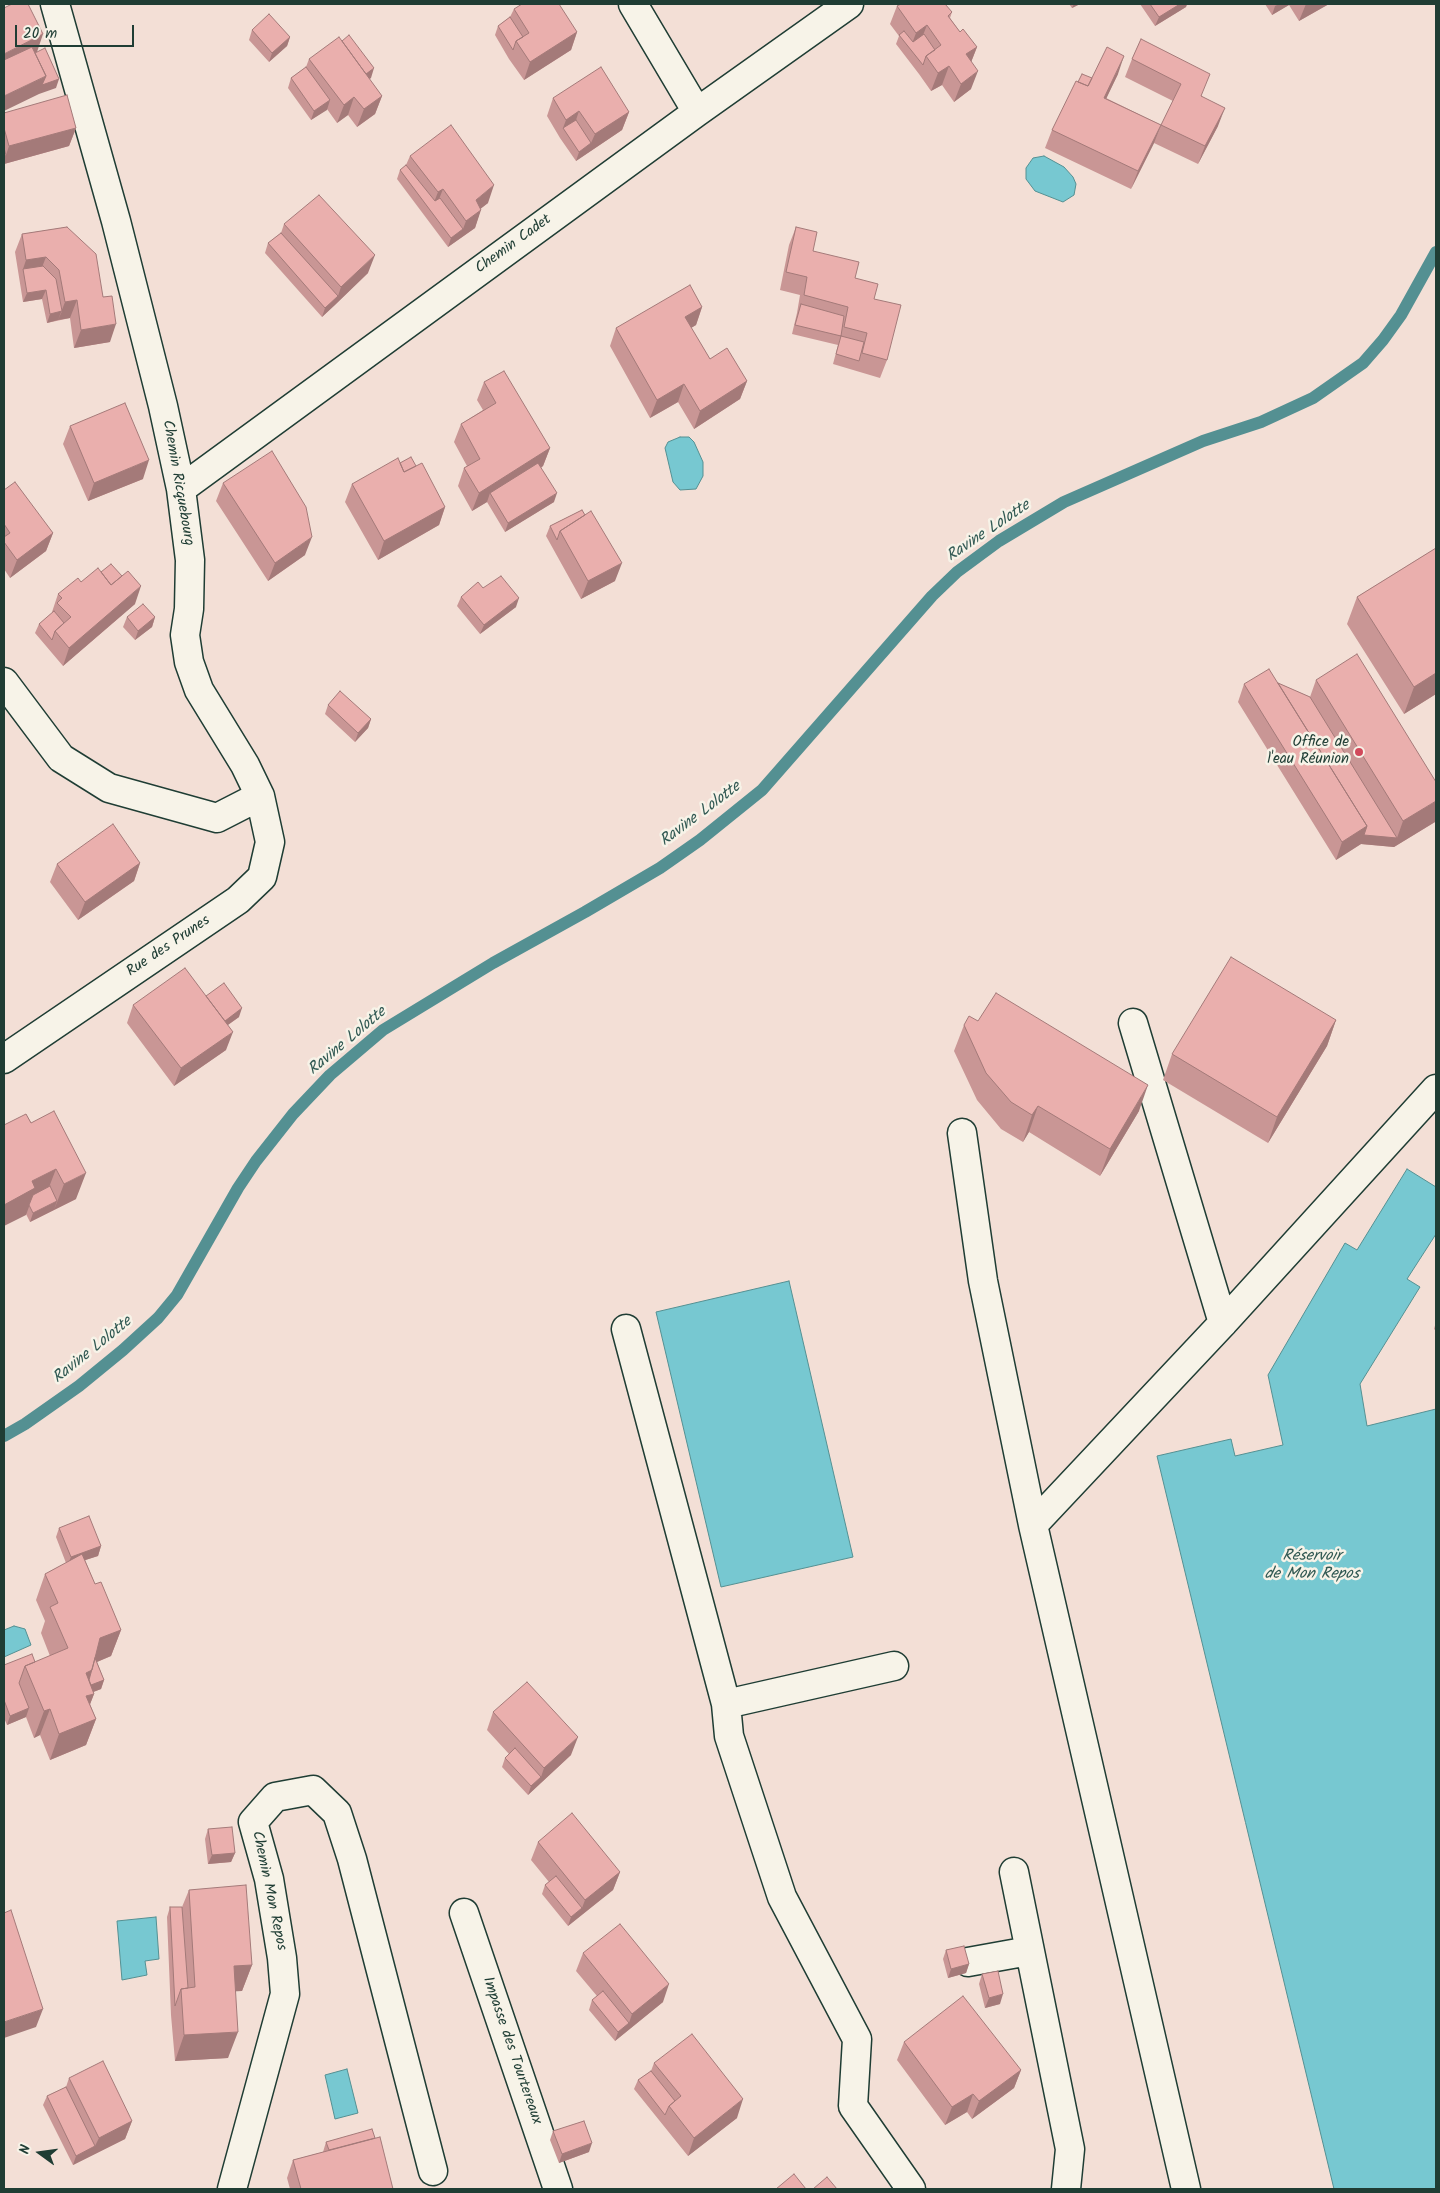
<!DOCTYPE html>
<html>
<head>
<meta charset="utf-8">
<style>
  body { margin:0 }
  #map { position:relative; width:1440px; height:2193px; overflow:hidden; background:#f3dfd6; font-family:Kalam,sans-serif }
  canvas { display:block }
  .frame { position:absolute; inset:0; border:5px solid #1f3d34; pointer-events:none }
  .north { position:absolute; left:15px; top:2128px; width:50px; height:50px; -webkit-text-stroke:4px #f7f3e8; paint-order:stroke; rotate:284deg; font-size:14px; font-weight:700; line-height:20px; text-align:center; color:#1f3d34 }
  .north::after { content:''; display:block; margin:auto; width:18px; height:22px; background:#1f3d34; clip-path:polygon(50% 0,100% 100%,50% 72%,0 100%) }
  .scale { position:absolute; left:15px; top:25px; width:119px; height:22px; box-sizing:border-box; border:2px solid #1f3d34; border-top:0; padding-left:6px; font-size:15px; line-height:18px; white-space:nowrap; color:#1f3d34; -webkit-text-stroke:4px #f7f3e8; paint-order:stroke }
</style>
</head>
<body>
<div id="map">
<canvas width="1440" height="2193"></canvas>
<div class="frame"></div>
<div class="north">N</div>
<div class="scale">20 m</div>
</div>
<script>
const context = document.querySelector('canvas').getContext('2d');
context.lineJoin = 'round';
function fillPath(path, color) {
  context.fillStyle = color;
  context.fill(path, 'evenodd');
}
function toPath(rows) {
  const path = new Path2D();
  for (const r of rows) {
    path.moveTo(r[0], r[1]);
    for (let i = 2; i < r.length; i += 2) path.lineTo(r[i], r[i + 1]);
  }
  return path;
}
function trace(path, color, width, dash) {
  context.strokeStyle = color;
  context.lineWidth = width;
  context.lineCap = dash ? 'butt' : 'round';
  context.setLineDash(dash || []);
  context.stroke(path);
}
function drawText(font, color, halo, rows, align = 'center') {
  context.font = font + ' Kalam,sans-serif';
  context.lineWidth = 5;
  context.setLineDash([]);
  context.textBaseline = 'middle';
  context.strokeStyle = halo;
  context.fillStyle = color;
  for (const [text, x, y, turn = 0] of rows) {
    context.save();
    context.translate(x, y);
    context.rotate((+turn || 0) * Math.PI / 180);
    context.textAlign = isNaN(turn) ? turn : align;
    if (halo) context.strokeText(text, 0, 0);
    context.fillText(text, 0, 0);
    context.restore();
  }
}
const water = toPath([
  [1044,156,1064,167,1073,177,1076,184,1074,195,1063,202,1035,191,1026,179,1026,168,1033,158,1044,156],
  [680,437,689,437,694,442,703,462,703,476,696,489,680,490,673,482,665,448,668,442,680,437],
  [1407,1169,1436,1187,1436,1234,1407,1279,1420,1287,1360,1384,1367,1426,1436,1409,1436,2189,1334,2189,1157,1456,1231,1439,1235,1456,1283,1445,1268,1375,1345,1243,1357,1250,1407,1169],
  [789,1281,853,1557,721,1587,656,1312,789,1281],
  [14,1626,25,1629,31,1645,4,1657,4,1630,14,1626],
  [156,1917,159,1959,145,1961,147,1975,122,1980,117,1921,156,1917],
  [347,2069,358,2113,335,2119,325,2075,347,2069]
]);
fillPath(water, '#77c8d1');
trace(water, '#549092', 1);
trace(toPath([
  [4,1436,25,1424,79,1386,123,1350,158,1318,177,1295,238,1188,256,1161,293,1114,330,1075,383,1030,493,963,585,912,660,868,700,840,762,790,932,596,957,572,999,541,1064,502,1203,441,1261,422,1313,398,1363,363,1383,340,1401,315,1436,252]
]), '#549092', 12);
const minor = toPath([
  [633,4,697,112],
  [181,489,697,112,849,4],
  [4,682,61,758,109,788,217,818,260,796],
  [1133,1023,1223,1323],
  [4,1059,238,900,262,877,270,842,260,796,245,765,199,690,189,662,185,635,189,609,190,560,181,489,163,406,116,221,55,4],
  [962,1133,983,1281,1033,1525,1186,2189],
  [626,1329,726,1704,729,1736,782,1897,857,2039,853,2106,911,2189],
  [1033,1525,1223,1323,1436,1089],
  [726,1704,894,1666],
  [1014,1872,1070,2149,1066,2189],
  [464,1913,558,2189],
  [968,1962,1029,1951],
  [232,2189,285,1994,282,1958,269,1879,253,1822,275,1797,313,1790,337,1813,352,1859,433,2171]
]);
trace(minor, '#1f3d34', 31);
trace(minor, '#f7f3e8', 28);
fillPath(toPath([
  [1069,4,1080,4,1072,8],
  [1140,4,1187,4,1186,7,1155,26],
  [1265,4,1329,4,1299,21,1289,5,1272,15],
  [897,6,952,12,950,18,960,32,977,47,971,62,971,89,954,102,942,85,931,91,919,74,896,44,899,36,890,24],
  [514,9,577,32,571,50,524,80,509,59,495,35,498,26,510,17],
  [252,30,290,37,287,46,269,62,249,40],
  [1141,39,1202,96,1218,126,1198,164,1154,143,1131,189,1045,148,1052,130,1078,82,1092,78,1118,74,1106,98,1161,125,1173,101,1125,77,1132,59],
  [309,59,371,78,369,79,382,96,375,114,357,127,348,115,337,123,327,109,311,120,288,88,291,78,306,67],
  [553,98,629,112,622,130,576,161,560,138,547,116],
  [4,113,76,128,69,146,4,164],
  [410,156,488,203,481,208,475,228,448,247,397,179,400,170,406,165],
  [284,224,368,273,322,317,265,253,268,243,281,233],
  [67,227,110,342,74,348,70,318,47,323,42,299,23,302,15,252,22,234],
  [796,227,813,251,855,278,874,299,887,360,880,378,833,364,838,345,792,334,797,313,800,295,780,290,789,245],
  [702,307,696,325,691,328,710,359,747,381,740,399,694,429,678,402,650,418,610,346,616,328],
  [484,382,550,448,543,466,541,468,554,502,505,532,487,502,472,511,458,486,464,468,467,466,454,442,461,424,483,410,477,400],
  [70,426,143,479,88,501,63,444],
  [400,463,416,466,445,507,439,525,378,560,345,502,352,484],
  [223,483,305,555,268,581,216,501],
  [4,490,53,533,46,551,10,578,4,569],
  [582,510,615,581,581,599,546,536,550,526],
  [1436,548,1436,694,1404,714,1347,624,1357,597],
  [101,572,135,604,63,666,35,633,39,624,52,613,52,612,58,594],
  [483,588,516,607,480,634,457,606,461,597],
  [127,617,155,617,152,627,135,640,123,627],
  [1316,680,1435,822,1394,847,1361,844,1336,860,1238,702,1244,684,1278,683,1310,697],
  [328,705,371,719,368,728,355,742,325,714],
  [140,863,134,881,78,920,50,882,57,864],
  [206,996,239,1017,228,1025,226,1050,174,1086,127,1023,133,1005],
  [1336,1020,1327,1046,1268,1143,1163,1080,1172,1054],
  [978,1021,1139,1111,1100,1176,1029,1132,1023,1142,1001,1129,977,1100,954,1051,964,1025],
  [26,1114,76,1199,30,1222,26,1214,26,1215],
  [1436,1322,1436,1331,1434,1329],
  [59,1528,101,1546,98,1556,85,1560,95,1584,121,1630,111,1656,97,1662,104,1680,101,1689,93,1692,94,1694,90,1704,96,1719,86,1745,50,1760,40,1735,34,1738,26,1717,7,1725,4,1718,4,1665,35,1662,50,1656,41,1633,45,1621,36,1600,45,1574,66,1563,56,1537],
  [493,1712,571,1755,528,1795,502,1767,505,1758,509,1754,487,1730],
  [208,1829,235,1853,231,1862,208,1864,205,1839],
  [538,1842,620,1872,613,1890,568,1926,542,1894,545,1885,549,1882,531,1860],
  [189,1890,252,1965,242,1991,235,1991,228,2058,175,2061,171,2015,167,1917,170,1907,182,1907],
  [946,1950,969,1964,966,1973,948,1978,943,1959],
  [583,1953,663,2002,615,2041,589,2010,592,2000,597,1996,576,1971],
  [982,1974,1000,2004,985,2008,979,1984],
  [904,2042,1021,2070,1014,2088,972,2119,967,2112,945,2125,897,2060],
  [654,2063,737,2118,688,2156,634,2089,638,2080,651,2071],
  [69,2078,132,2121,125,2139,73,2165,43,2105,47,2096,66,2087],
  [553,2131,589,2152,559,2163,550,2140],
  [375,2138,393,2189,290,2189,287,2178,293,2160,323,2152,326,2142]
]), '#c99695');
fillPath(toPath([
  [1074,4,1080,4,1072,8],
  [1180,4,1187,4,1186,7,1155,26,1159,17],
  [1279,4,1290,4,1289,5,1272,15,1275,6],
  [1306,4,1329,4,1299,21],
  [927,25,920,43,910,49,916,33],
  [577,32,571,50,524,80,530,62],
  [43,34,37,52,4,69,4,54],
  [290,37,287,46,269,62,272,53],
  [977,47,970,65,966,54],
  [1124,56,1118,74,1098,116,1104,98],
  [949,66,942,85,931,91,938,73],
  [374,68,371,78,356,87,359,78],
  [978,71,971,89,954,102,961,84],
  [46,76,59,79,56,88,39,94,4,111,4,96],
  [382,96,375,114,357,127,364,109],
  [354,97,348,115,337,123,344,105],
  [330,100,327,110,311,120,314,111],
  [1225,108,1218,126,1198,164,1205,146],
  [579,111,573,129,563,128,566,120],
  [629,112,622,130,576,161,579,152,591,143,595,134],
  [1161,125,1154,143,1131,189,1138,171],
  [76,128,69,146,4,164,4,156,6,155,9,146],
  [494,185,488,203,469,218,476,200],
  [443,189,436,207,431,210,438,192],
  [481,210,475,228,448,247,451,238,463,229,466,221],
  [375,255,368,273,335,305,341,287],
  [46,257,39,275,23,269,26,260],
  [46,290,42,299,23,302,27,293],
  [338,296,335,305,322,317,325,308],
  [77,300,70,318,58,320,65,302],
  [702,307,696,325,679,335,685,317],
  [62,311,58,320,47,323,50,314],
  [116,324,110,342,74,348,81,330],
  [747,381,740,399,694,429,700,411],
  [684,384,678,402,650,418,657,400],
  [550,448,543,466,493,498,490,493,487,502,472,511,479,493],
  [149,460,143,479,88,501,94,483],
  [557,493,554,502,505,532,508,523],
  [445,507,439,525,378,560,384,541],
  [53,533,46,551,10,578,17,560],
  [312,537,305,555,268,581,275,563],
  [622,563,615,581,581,599,588,581],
  [141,586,135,604,63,666,69,648],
  [519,598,516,607,480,634,484,625],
  [155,617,152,627,135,640,138,631],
  [1436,673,1436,694,1404,714,1414,687],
  [371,719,368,728,355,742,358,733],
  [1436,801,1436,818,1435,822,1394,847,1361,844,1336,860,1342,842,1367,826,1397,838,1403,821],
  [140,863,134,881,78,920,85,902],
  [242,1008,239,1017,215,1034,218,1025],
  [1336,1020,1327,1046,1268,1143,1277,1117],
  [233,1032,226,1050,174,1086,181,1068],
  [1148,1085,1139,1111,1100,1176,1110,1149],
  [1038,1106,1029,1132,1023,1142,1032,1115],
  [56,1169,46,1195,30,1204,26,1215,4,1226,4,1205,32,1181],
  [86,1173,76,1199,54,1210,64,1184],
  [57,1201,54,1210,30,1222,33,1213],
  [101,1546,98,1556,67,1566,71,1557],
  [121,1630,111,1656,92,1664,100,1638],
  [92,1670,104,1680,101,1689,83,1696,86,1673],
  [94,1694,84,1720,86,1696],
  [29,1708,26,1717,7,1725,10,1716],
  [50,1709,40,1735,34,1738,44,1711],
  [96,1719,86,1745,50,1760,59,1734],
  [578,1737,571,1755,528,1795,531,1786,541,1777,544,1768],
  [235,1853,231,1862,208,1864,212,1855],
  [620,1872,613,1890,568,1926,571,1917,582,1908,585,1900],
  [969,1964,966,1973,948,1978,951,1969],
  [252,1965,242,1991,224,1992,234,1966],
  [669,1984,663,2002,615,2041,618,2032,629,2023,632,2014],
  [1003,1994,1000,2004,985,2008,989,1998],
  [43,2009,36,2027,4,2038,4,2022],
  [238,2032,228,2058,175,2061,184,2035],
  [1021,2070,1014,2088,972,2119,979,2101],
  [973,2094,967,2112,945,2125,952,2107],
  [743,2099,737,2118,688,2156,694,2138],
  [132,2121,125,2139,73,2165,76,2156,95,2146,99,2138],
  [592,2143,589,2152,559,2163,562,2154]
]), '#a47a79');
const building = toPath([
  [12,4,28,4,43,34,4,54,4,8,12,4],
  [522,4,559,4,577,32,530,62,516,41,529,33,514,9,522,4],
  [901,4,945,4,952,12,948,16,960,32,963,29,977,47,966,54,978,71,961,84,949,66,938,73,926,56,941,45,927,25,916,33,897,6,901,4],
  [1150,4,1180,4,1159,17,1150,4],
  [269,14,290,37,272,53,252,30,269,14],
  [510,17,523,37,516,41,513,50,498,26,510,17],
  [904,31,913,42,924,34,935,50,926,56,923,65,899,35,904,31],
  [349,35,374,68,366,74,342,41,349,35],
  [339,37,382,96,364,109,354,97,344,105,309,59,339,37],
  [1141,39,1210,74,1201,96,1225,108,1205,146,1161,125,1138,171,1052,130,1076,81,1088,86,1107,47,1124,56,1104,98,1161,125,1181,84,1132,59,1141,39],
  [32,47,46,76,4,96,4,60,32,47],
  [45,48,59,79,42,85,46,76,35,53,45,48],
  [306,67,330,100,314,111,291,78,306,67],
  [601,67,629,112,595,134,579,111,566,120,553,98,601,67],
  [1082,74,1092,78,1088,86,1078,82,1082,74],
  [67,95,76,128,9,146,4,128,4,113,67,95],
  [576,120,591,143,579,152,563,128,576,120],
  [451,125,494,185,476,200,481,210,466,221,443,189,438,192,410,156,451,125],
  [4,148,6,155,4,156,4,148],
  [406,165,435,201,440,198,463,229,451,238,400,170,406,165],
  [319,195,375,255,341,287,284,224,319,195],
  [67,227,96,254,103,297,112,296,116,324,81,330,77,300,65,302,59,270,46,257,26,260,22,234,67,227],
  [796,227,817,232,813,251,859,262,855,278,878,284,874,299,901,305,887,360,862,353,867,333,844,327,848,307,804,295,807,277,786,272,796,227],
  [281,233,338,296,325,308,268,243,281,233],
  [43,266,56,279,62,311,50,314,46,290,27,293,23,269,43,266],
  [690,285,702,307,685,317,710,359,727,348,747,381,700,411,684,384,657,400,616,328,690,285],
  [801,304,844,316,841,336,795,325,801,304],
  [841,336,864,342,859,361,836,354,841,336],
  [504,371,550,448,479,493,464,468,480,459,461,424,496,403,484,382,504,371],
  [125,403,149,460,94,483,70,426,125,403],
  [272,451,306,507,312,537,275,563,223,483,272,451],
  [411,457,416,466,404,472,400,463,411,457],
  [398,458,404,472,422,463,445,507,384,541,352,484,398,458],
  [538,463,557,493,508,523,490,493,538,463],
  [15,482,53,533,17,560,4,542,4,537,10,533,4,524,4,490,15,482],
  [582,510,585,515,560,531,557,540,550,526,582,510],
  [591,511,622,563,588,581,560,531,591,511],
  [1436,548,1436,673,1414,687,1357,597,1436,548],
  [111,564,122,576,111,585,101,572,111,564],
  [98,568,111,585,128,571,141,586,69,648,55,631,71,617,57,603,62,598,58,594,78,578,81,582,98,568],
  [501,576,519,598,484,625,461,597,478,582,483,588,501,576],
  [143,604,155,617,138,631,127,617,143,604],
  [54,611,64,623,55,631,52,640,39,624,54,611],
  [1357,654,1436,782,1436,801,1403,821,1316,680,1357,654],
  [1269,669,1367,826,1342,842,1244,684,1269,669],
  [1278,683,1310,697,1397,838,1364,835,1367,826,1278,683],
  [340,691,371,719,358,733,328,705,340,691],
  [113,824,140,863,85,902,57,864,113,824],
  [1231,957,1336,1020,1277,1117,1172,1054,1231,957],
  [185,968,233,1032,181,1068,133,1005,185,968],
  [224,983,242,1008,225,1021,206,996,224,983],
  [996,993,1148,1085,1110,1149,1038,1106,1032,1115,1011,1102,986,1073,964,1025,969,1016,978,1021,996,993],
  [54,1111,86,1173,64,1184,56,1169,32,1181,35,1188,4,1205,4,1125,26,1114,31,1123,54,1111],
  [50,1186,57,1201,33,1213,29,1205,33,1195,50,1186],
  [89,1516,101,1546,71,1557,59,1528,89,1516],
  [82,1554,95,1584,101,1582,121,1630,100,1638,92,1670,86,1673,94,1694,86,1696,96,1719,59,1734,50,1709,44,1711,25,1666,68,1648,50,1607,58,1603,45,1574,82,1554],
  [32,1654,35,1662,25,1666,19,1683,29,1708,10,1716,4,1700,4,1665,32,1654],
  [95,1658,104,1680,91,1685,89,1680,95,1658],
  [527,1682,578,1737,544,1768,493,1712,527,1682],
  [515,1748,541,1777,531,1786,505,1758,515,1748],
  [572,1813,620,1872,585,1900,538,1842,572,1813],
  [232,1827,235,1853,212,1855,208,1829,232,1827],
  [556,1876,582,1908,571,1917,545,1885,556,1876],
  [246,1885,252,1965,234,1966,238,2032,184,2035,181,1989,195,1987,189,1890,246,1885],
  [170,1907,182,1907,188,1988,181,1989,175,2006,170,1907],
  [11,1910,43,2009,4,2022,4,1913,11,1910],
  [620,1924,669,1984,632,2014,583,1953,620,1924],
  [964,1946,969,1964,951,1969,946,1950,964,1946],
  [998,1971,1003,1994,989,1998,982,1974,998,1971],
  [603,1991,629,2023,618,2032,592,2000,603,1991],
  [963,1996,1021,2070,979,2101,973,2094,952,2107,904,2042,963,1996],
  [692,2034,743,2099,694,2138,669,2106,681,2096,654,2063,692,2034],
  [103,2061,132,2121,99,2138,69,2078,103,2061],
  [651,2071,675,2101,669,2106,665,2115,638,2080,651,2071],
  [66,2087,95,2146,76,2156,47,2096,66,2087],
  [584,2121,592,2143,562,2154,553,2131,584,2121],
  [372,2129,375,2138,329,2150,326,2142,372,2129],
  [380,2137,393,2189,301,2189,293,2160,380,2137],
  [794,2174,806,2189,776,2189,794,2174],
  [827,2177,837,2189,813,2189,827,2177]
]);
fillPath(building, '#eaafad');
trace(building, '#a47a79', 1);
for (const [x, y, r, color] of [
  [1359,752,5,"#d1495b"]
]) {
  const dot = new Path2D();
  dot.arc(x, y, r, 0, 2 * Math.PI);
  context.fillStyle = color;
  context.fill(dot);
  trace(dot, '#f7f3e8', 2);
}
drawText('15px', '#1f3d34', '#f7f3e8', [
  ["Chemin Cadet",514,245,-36],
  ["Chemin Ricquebourg",177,483,80],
  ["Rue des Prunes",169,947,-34],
  ["Chemin Mon Repos",268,1891,78],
  ["Impasse des Tourtereaux",511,2051,71]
]);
drawText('15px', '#1f3d34', '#f7f3e8', [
  ["Office de",1349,743],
  ["l'eau Réunion",1349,760]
], 'right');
drawText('italic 16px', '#315953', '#f7f3e8', [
  ["Ravine Lolotte",989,532,-34],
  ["Ravine Lolotte",701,815,-37],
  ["Ravine Lolotte",348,1042,-40],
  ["Ravine Lolotte",93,1351,-39],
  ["Réservoir",1312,1557],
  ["de Mon Repos",1312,1575]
]);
</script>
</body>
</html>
